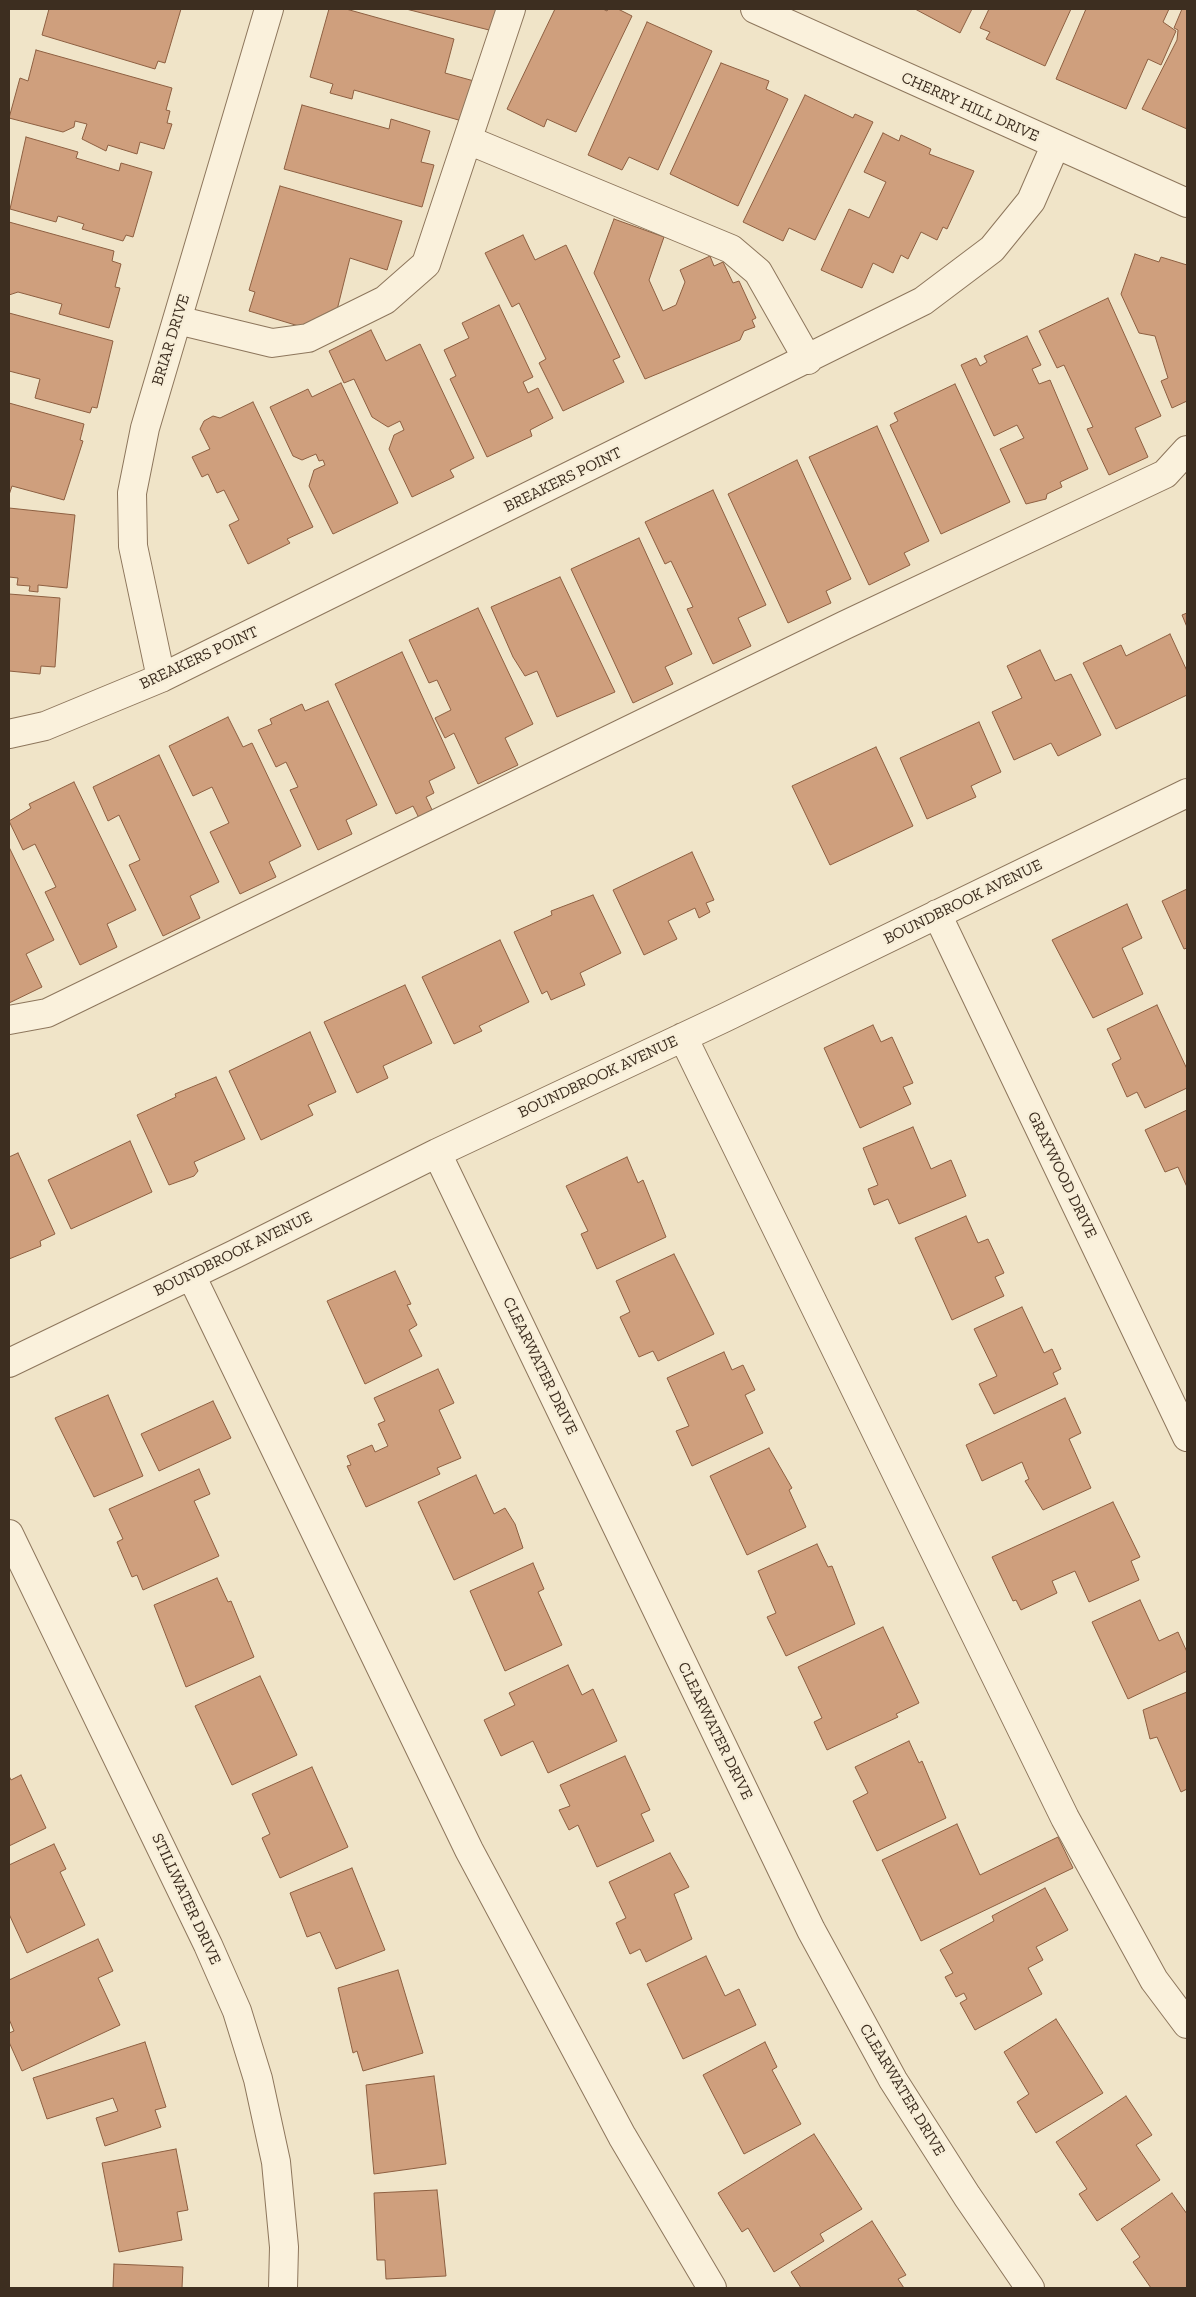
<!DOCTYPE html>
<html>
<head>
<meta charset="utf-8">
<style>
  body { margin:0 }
  #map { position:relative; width:1196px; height:2297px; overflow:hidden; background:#f0e4c8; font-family:"Zilla Slab",serif }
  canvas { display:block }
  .frame { position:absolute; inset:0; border:10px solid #3d2e20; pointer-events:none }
</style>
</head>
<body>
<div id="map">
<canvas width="1196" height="2297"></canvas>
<div class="frame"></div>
</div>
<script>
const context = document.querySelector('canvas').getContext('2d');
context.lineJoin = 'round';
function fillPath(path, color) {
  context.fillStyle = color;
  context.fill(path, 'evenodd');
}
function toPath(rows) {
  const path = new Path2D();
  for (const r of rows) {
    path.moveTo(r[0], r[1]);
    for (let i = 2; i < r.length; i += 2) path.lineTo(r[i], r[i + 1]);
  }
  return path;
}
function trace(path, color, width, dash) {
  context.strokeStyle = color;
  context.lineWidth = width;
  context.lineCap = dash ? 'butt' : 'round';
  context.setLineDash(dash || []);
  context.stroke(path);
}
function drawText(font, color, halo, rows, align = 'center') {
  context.font = font + ' "Zilla Slab",serif';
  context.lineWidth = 4.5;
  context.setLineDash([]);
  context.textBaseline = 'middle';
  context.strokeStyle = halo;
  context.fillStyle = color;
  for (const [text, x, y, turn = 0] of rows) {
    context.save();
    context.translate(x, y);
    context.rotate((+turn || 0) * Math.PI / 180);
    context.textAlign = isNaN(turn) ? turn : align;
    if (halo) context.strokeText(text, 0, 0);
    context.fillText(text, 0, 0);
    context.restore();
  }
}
const building = toPath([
  [49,9,181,9,165,63,158,61,155,69,42,35,49,9],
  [329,9,346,9,454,39,445,73,474,81,462,121,354,90,352,99,330,93,333,84,310,77,329,9],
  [406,9,499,9,493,31,406,9],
  [555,9,603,9,607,11,608,9,618,9,632,16,576,132,547,119,544,127,507,109,555,9],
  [915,9,972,9,960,33,915,9],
  [989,9,1071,9,1045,66,986,39,990,32,980,28,989,9],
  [1086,9,1169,9,1163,22,1176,31,1161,65,1148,59,1126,109,1056,79,1086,9],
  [1182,9,1187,9,1187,129,1142,109,1177,40,1178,30,1174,28,1182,9],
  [647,22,712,51,658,170,629,157,622,170,588,155,647,22],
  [36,50,172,88,166,110,170,111,167,123,172,124,164,149,140,142,137,154,108,145,106,151,82,139,87,124,75,121,74,127,63,132,9,118,20,78,28,81,36,50],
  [721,63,769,81,766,89,788,99,738,206,670,174,721,63],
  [805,95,853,118,855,114,873,122,815,240,789,228,783,241,743,222,805,95],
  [302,105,389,129,391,119,430,131,421,162,434,165,422,207,284,169,302,105],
  [883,133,899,141,901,135,931,149,929,154,974,171,947,229,943,227,937,240,921,232,908,259,901,255,893,273,873,263,862,288,821,270,849,209,869,218,886,182,864,172,883,133],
  [26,137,78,152,76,158,119,171,121,163,152,172,133,237,126,235,123,241,82,229,84,224,58,216,56,222,10,209,26,137],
  [280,186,402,221,387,270,350,258,335,318,312,330,249,311,255,292,249,290,280,186],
  [614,219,664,237,649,280,663,311,676,305,685,282,680,270,710,256,714,266,723,262,733,283,739,281,756,318,752,320,755,327,744,331,740,340,645,379,594,273,614,219],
  [9,222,114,251,112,261,121,264,115,287,120,288,109,328,59,314,62,304,18,292,9,295,9,222],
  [523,235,535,260,566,245,620,357,613,360,624,382,563,411,539,363,546,359,519,303,512,307,485,253,523,235],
  [1135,254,1159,262,1161,257,1187,265,1187,401,1172,408,1161,381,1168,378,1155,336,1139,333,1121,294,1135,254],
  [1108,298,1161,416,1135,428,1148,457,1109,475,1087,429,1093,427,1064,365,1057,368,1039,331,1108,298],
  [499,305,533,377,523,382,528,393,538,388,553,418,530,430,532,436,487,457,450,379,456,376,444,350,469,338,462,323,499,305],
  [9,313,113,341,97,408,92,407,90,413,35,398,40,379,9,371,9,313],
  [371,330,386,361,420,344,474,458,450,470,454,477,412,497,389,449,394,435,404,430,400,421,388,427,372,417,354,379,344,383,329,351,371,330],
  [1027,336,1041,365,1032,369,1039,384,1050,380,1088,469,1060,482,1062,487,1047,494,1046,499,1026,504,1000,449,1024,438,1017,425,994,436,961,365,976,358,980,366,987,362,984,356,1027,336],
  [341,383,398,503,333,534,309,486,314,470,325,465,323,460,319,461,316,454,302,460,293,456,270,407,308,389,312,397,341,383],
  [955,384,1010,502,941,534,890,425,898,421,894,413,955,384],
  [253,402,313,527,287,539,290,543,248,564,229,525,239,520,224,490,217,493,208,474,202,477,192,457,210,449,200,429,204,421,213,416,220,418,253,402],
  [9,403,84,424,80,440,83,441,64,500,12,486,9,495,9,403],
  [877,426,929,541,904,553,910,565,869,585,809,457,877,426],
  [797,460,851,579,826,591,831,603,788,623,728,494,797,460],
  [713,490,766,605,738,618,751,646,713,664,687,609,693,607,671,561,665,564,645,522,713,490],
  [9,508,75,515,67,588,38,585,38,592,29,591,30,586,17,585,18,578,9,577,9,508],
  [639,538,692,654,665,667,673,684,633,703,571,569,639,538],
  [560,577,615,692,557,717,537,671,525,676,513,657,491,607,560,577],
  [9,594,60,598,55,667,41,666,40,674,9,671,9,594],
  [478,608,533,724,505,738,518,765,478,784,454,733,445,738,435,718,451,710,437,680,429,683,409,640,478,608],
  [1187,613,1187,627,1182,615,1187,613],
  [1170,634,1187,671,1187,695,1116,729,1083,663,1121,645,1126,656,1170,634],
  [1040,650,1055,681,1071,674,1101,735,1058,756,1051,743,1014,760,992,712,1022,698,1007,666,1040,650],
  [402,652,455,768,429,781,434,793,426,797,433,812,419,818,413,806,396,814,335,684,402,652],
  [328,701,377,805,346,820,352,834,318,850,290,790,298,787,286,762,276,767,258,730,272,724,270,719,302,704,305,711,328,701],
  [228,717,243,747,252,743,301,846,269,862,276,877,240,894,210,832,229,823,212,787,193,796,169,746,228,717],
  [979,722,1001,772,971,786,976,797,927,819,900,758,979,722],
  [876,747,913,826,830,865,792,786,876,747],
  [159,755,219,882,190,896,200,918,163,936,129,865,140,860,119,815,108,821,93,787,159,755],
  [74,782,136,910,107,924,117,947,80,965,45,892,56,887,35,844,23,850,9,821,31,808,29,804,74,782],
  [9,847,54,940,26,954,42,987,9,1003,9,847],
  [692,852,714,900,706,903,710,912,699,918,695,908,668,921,677,939,644,955,613,890,692,852],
  [1187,889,1187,948,1184,949,1162,901,1187,889],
  [593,895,621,953,580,973,585,985,551,1000,547,991,542,994,514,932,552,915,551,911,593,895],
  [1127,904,1142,938,1122,948,1143,994,1093,1018,1052,940,1127,904],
  [500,940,529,1002,479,1026,482,1031,454,1044,422,977,500,940],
  [405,985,432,1043,383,1066,388,1078,357,1093,324,1022,405,985],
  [1157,1005,1187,1069,1187,1088,1145,1108,1137,1092,1127,1097,1112,1064,1121,1059,1107,1029,1157,1005],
  [873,1025,881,1042,892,1037,913,1083,903,1087,911,1104,860,1128,824,1048,873,1025],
  [310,1032,336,1092,308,1105,313,1115,261,1140,229,1071,310,1032],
  [216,1077,245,1139,194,1162,198,1171,194,1176,169,1185,137,1115,176,1097,175,1094,216,1077],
  [1187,1110,1187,1187,1178,1167,1165,1172,1145,1130,1187,1110],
  [913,1127,931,1169,951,1160,966,1196,899,1224,888,1199,874,1205,868,1189,878,1185,863,1148,913,1127],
  [130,1141,152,1192,71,1229,48,1180,130,1141],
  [18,1153,55,1234,40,1241,41,1246,9,1259,9,1157,18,1153],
  [627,1157,638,1183,643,1180,666,1237,597,1269,581,1234,588,1231,566,1186,627,1157],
  [966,1216,978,1243,988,1239,1004,1273,995,1277,1004,1296,952,1320,915,1238,966,1216],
  [674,1254,714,1334,658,1361,653,1351,639,1357,620,1317,630,1312,616,1281,674,1254],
  [395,1271,411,1304,407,1305,417,1325,409,1330,422,1356,365,1384,327,1301,395,1271],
  [1022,1307,1044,1353,1052,1349,1061,1369,1053,1373,1058,1384,994,1414,979,1384,997,1376,974,1329,1022,1307],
  [724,1352,732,1370,743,1365,755,1390,745,1395,763,1433,692,1466,676,1431,689,1426,667,1378,724,1352],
  [438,1369,454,1403,439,1410,461,1458,437,1468,440,1474,366,1507,347,1466,351,1465,347,1456,372,1445,375,1452,388,1446,378,1424,385,1421,374,1398,438,1369],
  [108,1395,143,1476,94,1497,55,1418,108,1395],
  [1065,1398,1081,1433,1069,1439,1091,1488,1043,1510,1025,1481,1029,1479,1022,1462,982,1481,966,1445,1065,1398],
  [213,1401,231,1438,159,1471,141,1434,213,1401],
  [769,1448,792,1488,789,1490,806,1527,747,1555,710,1476,769,1448],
  [199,1469,210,1494,194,1501,219,1556,143,1590,137,1575,132,1577,117,1542,123,1539,109,1509,199,1469],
  [476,1475,494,1514,505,1508,515,1524,523,1548,454,1580,418,1502,476,1475],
  [1113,1502,1140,1557,1131,1561,1139,1580,1089,1602,1075,1571,1052,1581,1057,1593,1021,1610,1016,1600,1013,1601,992,1557,1113,1502],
  [817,1544,828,1567,832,1566,855,1624,786,1656,767,1617,776,1613,758,1571,817,1544],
  [533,1563,544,1589,538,1592,562,1645,505,1671,470,1591,533,1563],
  [217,1578,228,1602,231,1601,254,1657,186,1687,154,1605,217,1578],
  [1140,1600,1159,1641,1178,1632,1187,1652,1187,1671,1128,1699,1092,1622,1140,1600],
  [883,1627,919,1703,896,1714,898,1717,827,1750,814,1722,822,1718,798,1667,883,1627],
  [568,1665,582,1695,593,1689,617,1741,548,1773,533,1741,501,1756,484,1720,515,1705,509,1693,568,1665],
  [260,1676,297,1755,232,1785,195,1706,260,1676],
  [1187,1692,1187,1789,1181,1792,1157,1737,1150,1739,1143,1710,1187,1692],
  [909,1741,919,1763,922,1761,946,1818,877,1851,853,1801,868,1793,855,1767,909,1741],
  [625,1756,650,1810,641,1814,654,1841,597,1867,578,1825,569,1830,559,1810,570,1806,560,1785,625,1756],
  [312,1767,348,1847,280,1878,262,1838,270,1834,252,1794,312,1767],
  [21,1775,46,1828,9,1846,9,1776,11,1780,21,1775],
  [957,1824,980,1875,1058,1837,1073,1868,921,1941,882,1860,957,1824],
  [54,1844,66,1869,60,1872,85,1925,27,1953,9,1914,9,1865,54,1844],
  [670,1853,689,1887,674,1894,692,1939,646,1962,640,1949,630,1954,616,1923,626,1918,609,1882,670,1853],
  [352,1868,385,1950,336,1969,320,1932,307,1937,290,1893,352,1868],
  [1045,1888,1068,1930,1036,1947,1043,1960,1028,1968,1042,1994,975,2030,960,2003,967,1999,964,1993,956,1997,945,1977,953,1973,940,1950,994,1921,992,1916,1045,1888],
  [98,1939,113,1971,98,1978,120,2025,22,2071,9,2042,9,2033,14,2031,9,2019,9,1980,98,1939],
  [706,1956,725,1996,739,1989,756,2025,683,2059,647,1984,706,1956],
  [398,1970,423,2053,363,2071,357,2051,353,2053,338,1988,398,1970],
  [1056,2019,1103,2093,1036,2133,1017,2102,1029,2094,1004,2052,1056,2019],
  [145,2042,166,2107,155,2110,161,2127,105,2146,96,2118,118,2111,113,2098,47,2119,33,2078,145,2042],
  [765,2042,777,2067,772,2070,801,2124,744,2154,703,2075,765,2042],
  [434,2076,446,2164,374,2174,366,2085,434,2076],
  [1126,2096,1152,2135,1136,2145,1160,2180,1097,2221,1079,2194,1087,2189,1056,2142,1126,2096],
  [814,2134,862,2209,820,2234,824,2241,774,2272,748,2228,742,2232,718,2193,814,2134],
  [176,2149,188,2210,177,2212,182,2240,119,2252,102,2163,176,2149],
  [437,2190,446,2276,386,2279,385,2260,377,2260,374,2193,437,2190],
  [1172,2193,1187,2214,1187,2288,1151,2288,1133,2262,1140,2257,1121,2229,1172,2193],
  [872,2221,906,2275,898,2279,904,2288,801,2288,791,2272,872,2221],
  [114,2264,183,2267,182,2288,113,2288,114,2264]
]);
fillPath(building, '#cf9f7d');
trace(building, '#8d5f41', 1);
const minor = toPath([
  [755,9,1187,203],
  [468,140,731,249,758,272,808,360],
  [177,320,272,343,308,338,385,300,426,264,511,9],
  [161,678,133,546,132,493,145,428,269,9],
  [9,734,45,726,161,678,923,301,992,249,1031,201,1055,146],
  [937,914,1187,1437],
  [9,1020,47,1013,845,625,1165,474,1187,450],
  [683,1037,1065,1818,1154,1980,1187,2024],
  [437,1153,811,1930,893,2080,967,2196,1030,2288],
  [191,1275,469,1850,622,2136,712,2288],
  [9,1363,235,1254,437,1153,724,1018,1187,793],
  [9,1534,208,1945,237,2011,258,2079,276,2162,284,2247,283,2288]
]);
trace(minor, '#8d765c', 30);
trace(minor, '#faf1dc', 28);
drawText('16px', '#3d2e20', '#f7eed8', [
  ["CHERRY HILL DRIVE",970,107,24],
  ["BRIAR DRIVE",171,340,-73],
  ["BREAKERS POINT",563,480,-26],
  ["BREAKERS POINT",199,658,-25],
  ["BOUNDBROOK AVENUE",963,902,-26],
  ["BOUNDBROOK AVENUE",598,1077,-25],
  ["GRAYWOOD DRIVE",1062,1175,64],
  ["BOUNDBROOK AVENUE",233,1254,-26],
  ["CLEARWATER DRIVE",540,1366,64],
  ["CLEARWATER DRIVE",715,1731,64],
  ["STILLWATER DRIVE",186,1899,65],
  ["CLEARWATER DRIVE",902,2090,59]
]);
</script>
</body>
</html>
